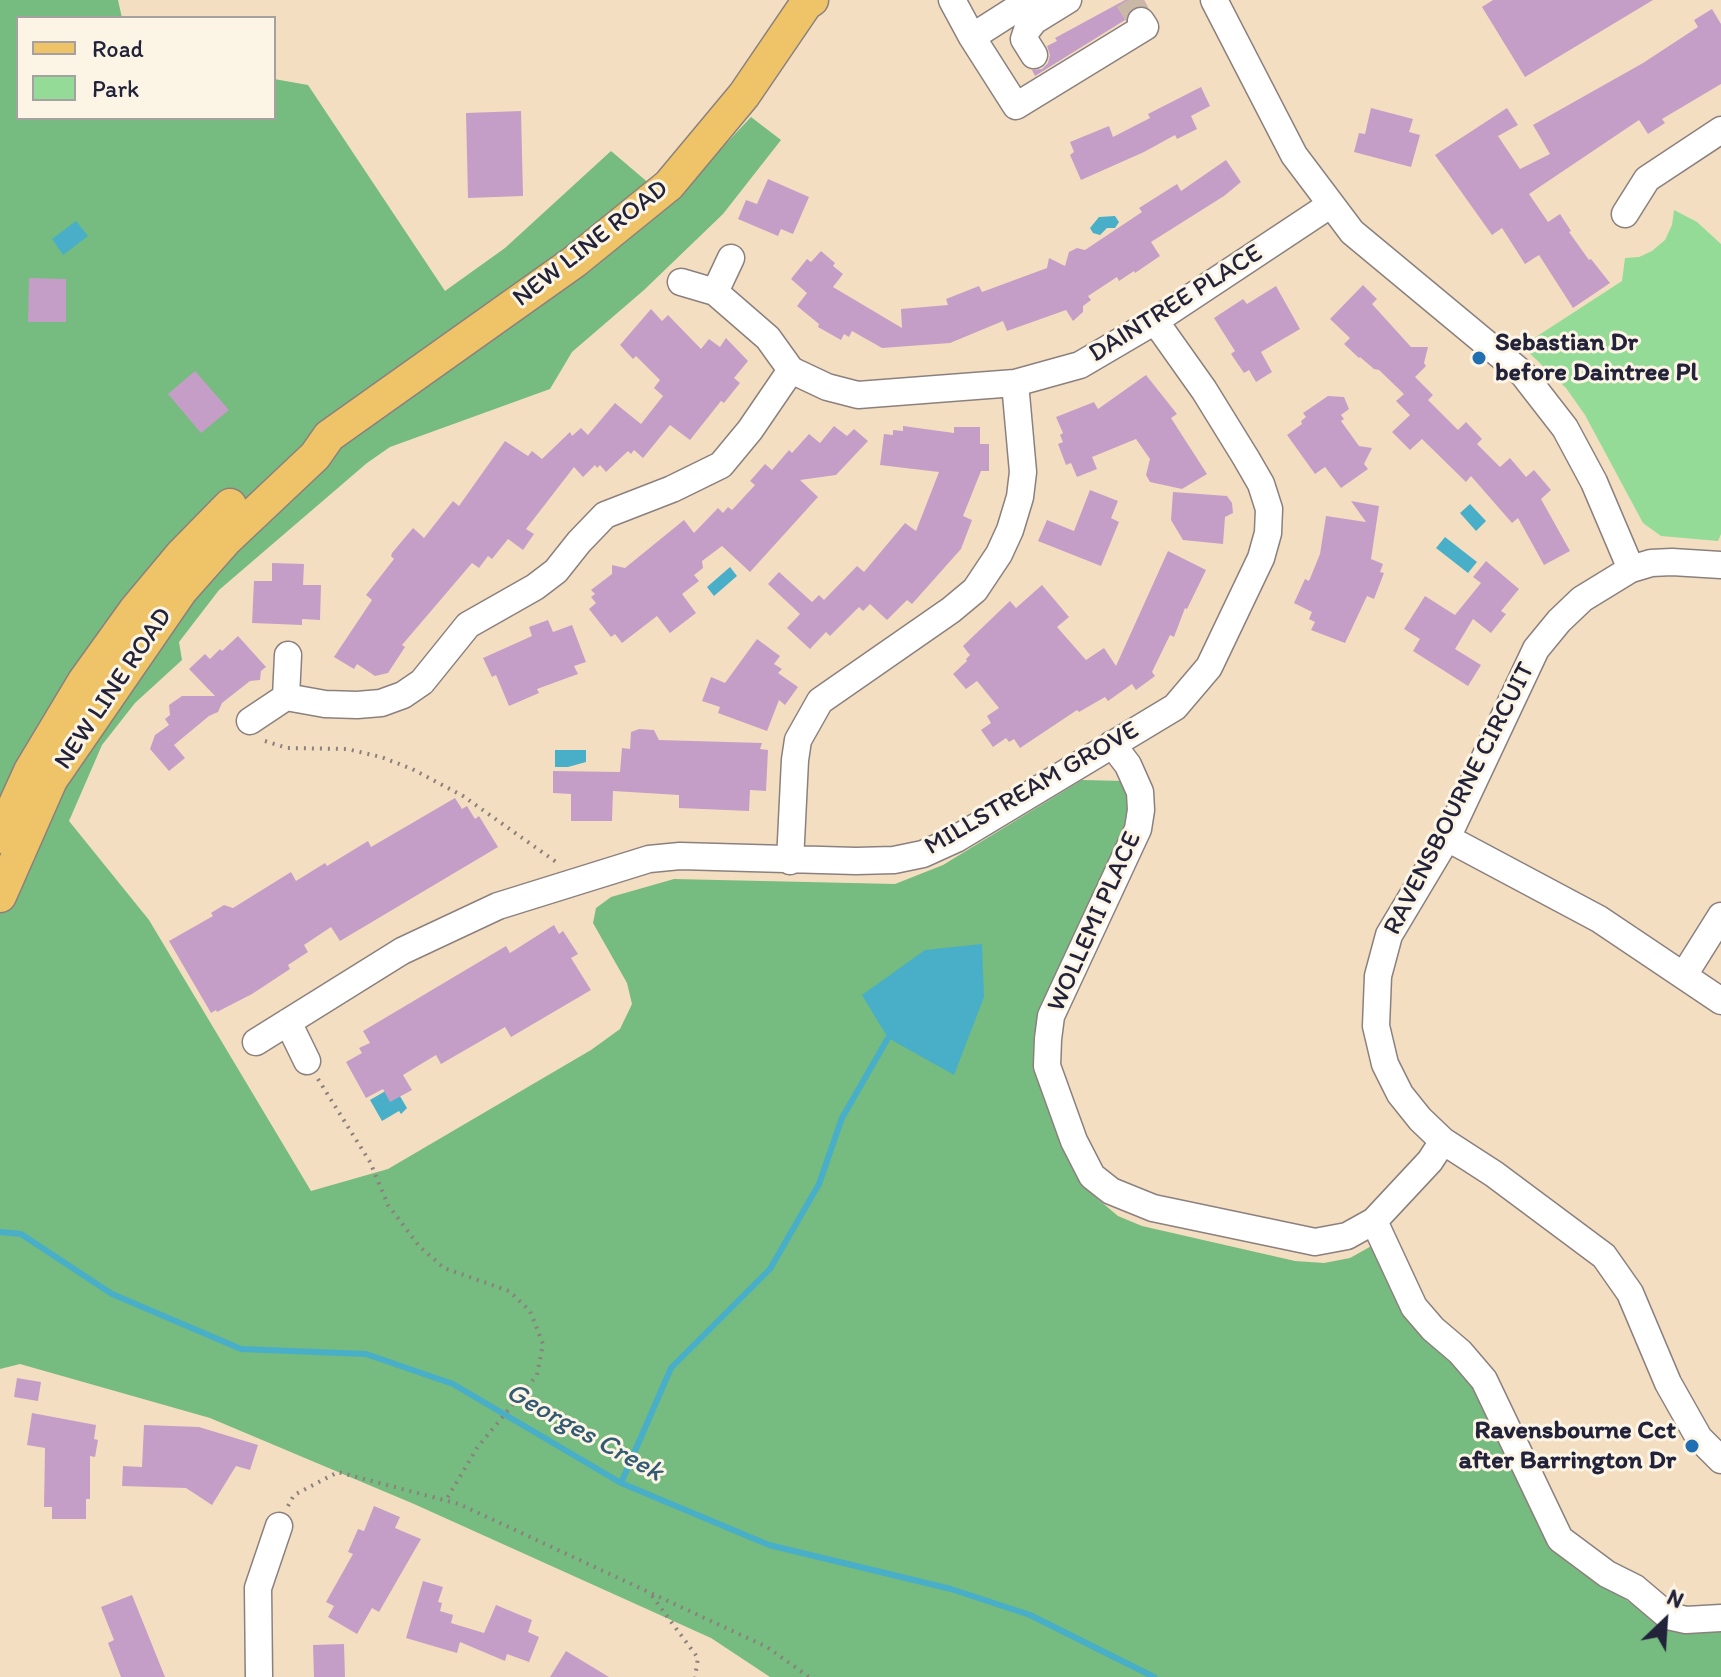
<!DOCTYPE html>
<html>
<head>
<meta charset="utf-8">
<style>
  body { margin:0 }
  #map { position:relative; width:1721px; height:1677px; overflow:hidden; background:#f4dec1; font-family:Itim,sans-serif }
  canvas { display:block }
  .legend { position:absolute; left:16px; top:16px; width:260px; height:104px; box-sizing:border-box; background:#fcf5e5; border:2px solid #a5a1a1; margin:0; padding:10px 14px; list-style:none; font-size:24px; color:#22223b }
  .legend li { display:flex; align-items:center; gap:16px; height:40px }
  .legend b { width:40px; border:2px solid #a5a1a1 }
  .north { position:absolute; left:1625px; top:1581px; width:80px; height:80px; -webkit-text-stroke:6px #fcf5e5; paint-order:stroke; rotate:25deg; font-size:22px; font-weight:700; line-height:32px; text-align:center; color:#22223b }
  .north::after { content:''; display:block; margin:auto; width:28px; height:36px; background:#22223b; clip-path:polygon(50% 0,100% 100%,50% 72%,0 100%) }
</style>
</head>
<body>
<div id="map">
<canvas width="1721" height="1677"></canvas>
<ul class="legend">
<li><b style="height:10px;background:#efc469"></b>Road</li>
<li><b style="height:22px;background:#93db96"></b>Park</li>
</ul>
<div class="north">N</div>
</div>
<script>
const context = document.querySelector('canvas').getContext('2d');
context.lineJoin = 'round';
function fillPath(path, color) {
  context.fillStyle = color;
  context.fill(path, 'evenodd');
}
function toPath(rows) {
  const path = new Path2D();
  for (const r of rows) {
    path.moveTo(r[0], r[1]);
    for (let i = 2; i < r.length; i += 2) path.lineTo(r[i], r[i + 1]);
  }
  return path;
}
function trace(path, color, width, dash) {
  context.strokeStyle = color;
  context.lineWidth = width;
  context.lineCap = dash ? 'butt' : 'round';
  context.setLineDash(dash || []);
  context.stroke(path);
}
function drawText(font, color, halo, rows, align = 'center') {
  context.font = font + ' Itim,sans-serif';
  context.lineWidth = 6;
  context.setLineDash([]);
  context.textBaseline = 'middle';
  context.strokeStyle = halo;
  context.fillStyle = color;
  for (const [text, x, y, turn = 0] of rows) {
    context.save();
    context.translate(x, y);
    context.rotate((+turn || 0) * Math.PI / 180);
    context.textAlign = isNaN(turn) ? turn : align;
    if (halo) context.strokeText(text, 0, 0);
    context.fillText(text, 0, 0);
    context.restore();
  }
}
fillPath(toPath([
  [1674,210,1697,222,1721,244,1721,534,1718,541,1661,536,1643,523,1585,415,1566,388,1522,346,1622,281,1625,258,1639,257,1652,251,1665,240,1672,225]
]), '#93db96');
fillPath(toPath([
  [0,0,118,0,122,18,18,18,18,118,274,118,274,79,308,85,445,291,505,248,611,151,671,202,751,117,781,140,723,214,644,290,572,352,550,389,390,447,367,463,219,590,179,642,182,660,135,703,102,745,69,821,149,920,311,1191,388,1169,591,1050,620,1029,632,1004,627,983,593,923,596,908,611,897,674,879,895,884,943,865,1082,780,1125,781,1131,801,1126,827,1044,1001,1034,1035,1036,1067,1070,1161,1086,1189,1118,1216,1142,1226,1295,1261,1324,1263,1350,1258,1375,1244,1494,1420,1549,1546,1668,1629,1721,1628,1721,1677,770,1677,711,1638,414,1504,210,1418,20,1364,0,1369]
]), '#76bb7f');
fillPath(toPath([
  [1115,216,1119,222,1115,228,1107,228,1100,235,1093,233,1090,228,1099,217],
  [76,221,88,236,63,255,52,239],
  [1470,504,1486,521,1476,531,1460,513],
  [1445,537,1477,562,1468,573,1436,548],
  [730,567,737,576,714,596,707,587],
  [555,750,586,750,586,762,568,767,555,767],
  [982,944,984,997,954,1075,888,1038,862,995,925,950],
  [394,1086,407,1108,401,1114,399,1111,382,1121,370,1100]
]), '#49aec8');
trace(toPath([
  [0,1232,21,1234,112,1294,241,1349,366,1354,453,1384,621,1483,769,1545,951,1589,1030,1615,1154,1677],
  [621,1483,671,1368,770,1269,819,1184,842,1118,888,1038]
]), '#49aec8', 6);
fillPath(toPath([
  [1125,0,1144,0,1148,7,1141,5,1133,7,1125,20,1035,76,1032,70,1042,69,1048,63,1050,55,1047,46,1057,41,1055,38],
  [1493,0,1653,0,1525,77,1482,7],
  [1712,9,1721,24,1721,84,1662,119,1665,123,1648,134,1639,120,1529,194,1548,222,1560,214,1571,231,1569,232,1589,260,1591,259,1610,283,1573,308,1539,255,1525,264,1502,228,1492,235,1435,155,1507,108,1518,125,1498,136,1520,169,1550,154,1533,125,1643,63,1698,27,1694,20],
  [1201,87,1210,106,1191,116,1197,129,1177,139,1175,135,1144,152,1081,180,1070,155,1074,152,1070,142,1109,126,1113,137,1150,118,1148,114],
  [1371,108,1413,119,1409,132,1420,135,1411,167,1354,152,1359,133,1365,134],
  [521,111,523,196,468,198,466,113],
  [1226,160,1241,182,1224,196,1151,242,1160,256,1135,273,1134,271,1119,281,1117,277,1088,296,1091,300,1083,306,1083,312,1073,321,1066,310,1007,331,1003,321,950,343,882,348,852,331,849,337,844,334,841,340,818,327,819,324,797,306,807,293,791,279,807,259,811,262,821,251,835,263,833,266,843,274,833,287,902,328,901,309,948,305,946,299,979,286,982,292,1047,268,1049,258,1065,266,1069,252,1077,248,1085,250,1142,212,1139,208,1177,184,1181,191],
  [768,179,809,197,793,234,781,229,778,236,738,219,746,200,757,204],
  [29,278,66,279,66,322,28,322],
  [1363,285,1377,299,1372,304,1411,347,1428,347,1424,363,1426,366,1415,377,1433,395,1428,400,1458,430,1466,422,1482,439,1477,444,1500,467,1510,458,1526,477,1534,470,1551,490,1541,499,1570,551,1544,565,1518,518,1512,523,1471,476,1466,482,1422,439,1410,450,1392,432,1410,415,1396,401,1404,394,1379,370,1374,369,1360,357,1359,358,1344,344,1350,338,1330,319],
  [1276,286,1300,329,1261,352,1272,372,1256,382,1249,370,1244,373,1231,354,1235,351,1214,318,1243,299,1247,304],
  [651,309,662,321,668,315,701,349,709,339,720,347,726,338,748,361,734,378,740,383,724,403,721,401,690,440,670,425,643,458,634,450,631,454,628,451,606,472,600,465,597,468,595,465,583,477,574,467,526,529,534,534,523,550,508,539,492,559,488,556,479,568,472,563,402,645,405,647,388,673,375,676,357,664,354,669,334,657,372,600,366,595,394,559,391,556,392,553,413,528,424,538,453,501,459,506,505,441,528,456,532,451,542,459,570,432,572,436,581,428,588,435,615,403,641,424,663,396,654,388,660,380,636,356,633,359,620,345],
  [195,371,229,410,201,433,168,394],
  [1146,375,1177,414,1171,418,1207,474,1182,489,1150,482,1146,475,1150,459,1136,439,1092,457,1097,469,1077,477,1071,463,1066,465,1058,444,1063,442,1060,435,1063,433,1056,417,1094,402,1098,409],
  [1328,396,1344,397,1349,409,1341,415,1344,419,1341,421,1359,446,1372,448,1364,464,1368,469,1341,488,1325,467,1315,474,1287,435,1302,424,1301,421,1306,417,1303,413],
  [834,426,847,436,854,429,868,441,836,475,800,480,818,497,750,572,722,546,702,561,703,568,694,575,699,581,682,594,696,613,670,633,657,616,622,643,615,634,611,637,589,609,596,603,591,597,595,594,591,590,612,574,612,565,625,568,684,520,694,533,718,508,723,513,728,507,732,510,755,485,750,481,765,464,772,470,789,450,792,453,809,434,820,443],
  [903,426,954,433,954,427,980,427,980,444,989,444,989,471,981,471,963,516,972,520,961,549,912,604,907,600,887,620,870,604,863,611,859,607,830,636,826,632,810,649,787,628,800,614,768,584,779,572,812,602,819,595,824,600,857,566,864,572,905,523,916,531,939,472,880,465,884,434,893,435,893,430,903,431],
  [1090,490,1118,501,1111,518,1119,522,1101,566,1038,541,1047,520,1074,531],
  [1173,492,1227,496,1232,503,1233,513,1225,517,1223,544,1183,540,1171,520],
  [1351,501,1379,506,1371,559,1383,564,1380,572,1384,573,1374,599,1367,596,1345,643,1311,630,1315,622,1309,619,1312,612,1294,603,1305,579,1309,581,1320,554,1326,516,1366,522],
  [1168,551,1206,570,1187,609,1185,608,1174,637,1170,635,1152,672,1155,676,1136,690,1132,684,1108,701,1105,697,1079,712,1077,710,1020,748,1014,739,1009,742,1006,738,993,747,981,730,991,723,987,716,999,708,977,681,966,689,953,674,967,661,966,659,970,655,963,646,1010,601,1016,608,1042,585,1069,617,1057,627,1086,660,1104,648,1116,666],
  [1486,561,1519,589,1501,611,1506,614,1491,633,1473,619,1455,649,1481,665,1468,686,1413,651,1420,639,1404,629,1425,596,1455,615,1481,583,1473,577],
  [272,563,304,564,303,585,321,585,320,620,302,619,302,625,252,623,254,581,272,581],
  [548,620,553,632,572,625,586,662,574,666,578,674,537,689,539,693,509,706,496,675,492,677,483,658,532,636,529,627],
  [238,636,266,667,261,671,260,680,250,681,222,703,218,712,209,716,174,745,185,758,169,771,150,749,155,735,169,725,165,719,170,715,169,705,182,696,215,696,189,669,205,654,210,659,220,649,222,651],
  [757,639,780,656,774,664,782,669,778,673,798,687,785,705,779,700,767,731,718,713,720,707,702,701,711,677,725,683],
  [639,729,654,730,659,740,762,743,760,749,768,750,766,791,750,790,749,811,679,808,679,795,613,791,612,821,571,821,571,794,553,793,553,771,620,772,622,748,630,749,631,732],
  [455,798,462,809,467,806,475,819,479,816,498,847,340,941,331,927,304,945,308,952,288,965,290,969,252,994,217,1012,216,1010,211,1013,169,941,213,916,211,913,224,905,233,908,291,872,296,881,325,863,327,866,368,841,371,847],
  [554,925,559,934,563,931,578,954,571,958,591,990,511,1037,505,1027,441,1064,436,1055,403,1075,412,1090,390,1102,383,1089,366,1098,346,1062,362,1053,359,1048,370,1043,363,1031,506,946,510,953],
  [17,1378,41,1382,38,1401,14,1397],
  [32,1413,96,1425,94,1439,98,1440,95,1457,90,1456,90,1499,86,1499,86,1519,52,1519,52,1507,44,1507,45,1448,27,1445],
  [144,1425,199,1427,258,1445,250,1470,236,1466,212,1505,186,1488,122,1486,123,1466,142,1467],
  [374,1506,400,1517,395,1528,421,1539,379,1612,372,1608,357,1634,328,1617,334,1606,326,1602,353,1554,348,1552,358,1529,364,1531],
  [423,1581,443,1587,438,1602,442,1603,440,1611,453,1615,451,1623,484,1633,496,1605,532,1620,528,1632,539,1637,529,1662,507,1654,505,1661,460,1642,457,1653,406,1638],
  [132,1595,165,1677,121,1677,108,1643,114,1640,101,1607],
  [344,1644,345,1677,314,1677,313,1645],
  [566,1651,609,1677,550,1677]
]), '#c59ec8');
trace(toPath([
  [1128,0,1141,21]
]), '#cab8a6', 26, [26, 13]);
const minor = toPath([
  [952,0,972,37,1030,0],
  [1214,0,1294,155,1352,232,1523,374,1565,428,1594,482,1631,569],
  [972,37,1016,106,1145,27,1141,21],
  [1034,55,1024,39,1027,30,1034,21,1068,0],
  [1625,214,1647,179,1721,130],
  [681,282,715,292,768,338,791,370,827,387,858,395,1015,383,1080,365,1155,321,1330,205],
  [715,292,731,258],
  [1721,565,1672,562,1651,563,1631,569,1582,599,1559,621,1536,649,1447,838,1389,935,1378,976,1376,1026,1385,1064,1400,1094,1420,1119,1443,1141,1494,1174,1604,1256,1630,1293,1668,1383,1699,1438,1721,1460],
  [286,697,288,655],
  [250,721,286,697,325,704,357,705,381,703,403,695,422,682,468,625,535,587,556,571,579,542,605,515,672,489,721,465,750,430,791,370],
  [1112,744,1128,765,1140,792,1141,810,1138,829,1051,1016,1048,1039,1047,1066,1074,1141,1092,1176,1111,1191,1153,1208,1315,1242,1347,1236,1374,1221,1430,1161,1443,1141],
  [1447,838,1599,919,1721,1001],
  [790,861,795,760,798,740,820,701,951,610,975,590,999,554,1010,530,1020,497,1023,472,1015,383],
  [1684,975,1721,916],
  [288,1022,307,1061],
  [256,1042,402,951,498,906,649,859,680,856,856,861,894,860,923,854,956,839,1175,707,1209,667,1261,558,1268,533,1269,509,1261,484,1246,458,1204,390,1155,321],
  [1374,1221,1414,1307,1433,1329,1460,1352,1484,1380,1560,1539,1607,1574,1635,1588,1668,1616,1686,1620,1721,1618],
  [259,1677,258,1588,279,1526]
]);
const major = toPath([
  [0,837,30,771,84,681,135,610,181,555,230,505],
  [0,896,51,780,181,591,227,539,315,456,329,436,574,262,669,185,744,95,806,4,812,0]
]);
trace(minor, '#8b807e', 29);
trace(major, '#8b807e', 35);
trace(toPath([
  [265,741,287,748,347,749,381,757,412,769,463,796,559,864],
  [318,1079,370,1162,388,1205,419,1246,444,1268,509,1291,530,1311,543,1344,537,1375,477,1448,446,1500],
  [288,1506,294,1495,338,1472,459,1504,767,1647,809,1677],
  [652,1596,698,1658,695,1677]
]), '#8b807e', 4, [2, 6]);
trace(minor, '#fff', 26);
trace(major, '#efc469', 32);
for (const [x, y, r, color] of [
  [1479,358,8,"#1f6fb2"],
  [1692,1446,8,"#1f6fb2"]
]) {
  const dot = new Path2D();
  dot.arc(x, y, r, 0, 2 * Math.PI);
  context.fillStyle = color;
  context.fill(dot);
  trace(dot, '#fcf5e5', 3);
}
drawText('26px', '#22223b', '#fcf5e5', [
  ["NEW LINE ROAD",591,244,-38],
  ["DAINTREE PLACE",1176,304,-32],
  ["NEW LINE ROAD",114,689,-56],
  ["MILLSTREAM GROVE",1032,789,-30],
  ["RAVENSBOURNE CIRCUIT",1460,799,-63],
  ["WOLLEMI PLACE",1095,922,-66]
]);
drawText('bold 26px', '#22223b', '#fcf5e5', [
  ["Sebastian Dr",1495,343],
  ["before Daintree Pl",1495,373],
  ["Ravensbourne Cct",1676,1431,"right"],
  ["after Barrington Dr",1676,1461,"right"]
], 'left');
drawText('italic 28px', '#325a73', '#fcf5e5', [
  ["Georges Creek",584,1433,29]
]);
</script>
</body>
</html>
